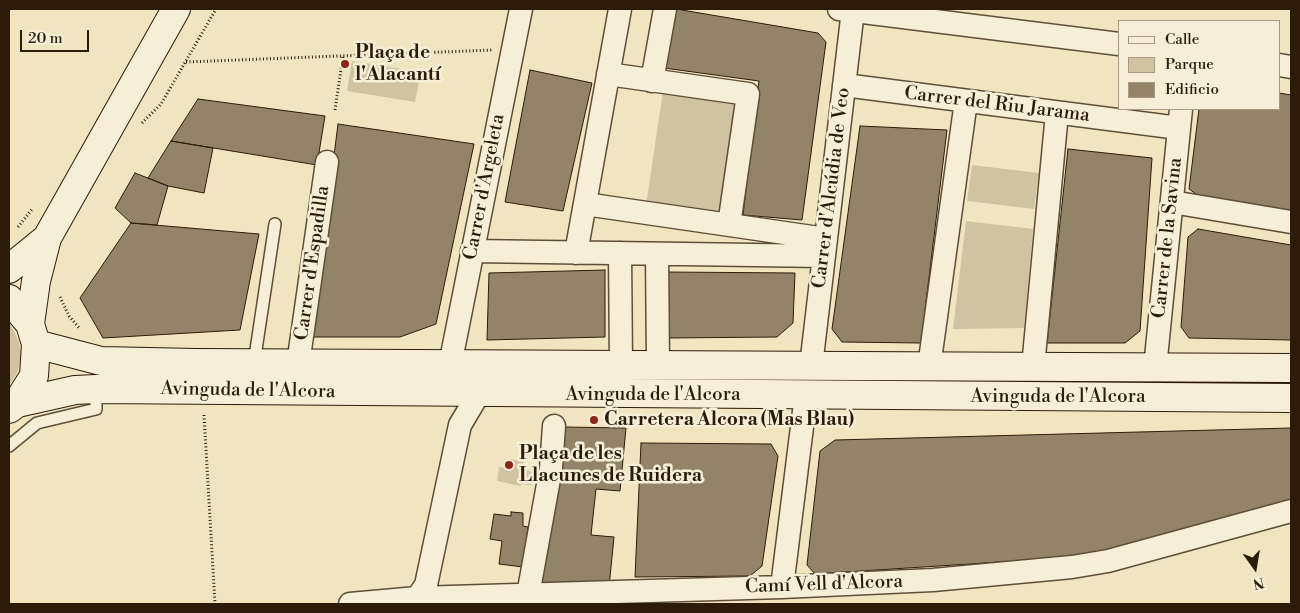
<!DOCTYPE html>
<html>
<head>
<meta charset="utf-8">
<style>
  body { margin:0 }
  #map { position:relative; width:1300px; height:613px; overflow:hidden; background:#f1e5c1; font-family:"Libre Bodoni",serif }
  canvas { display:block }
  .frame { position:absolute; inset:0; border:10px solid #2d1b0a; pointer-events:none }
  .legend { position:absolute; left:1118px; top:20px; width:162px; height:90px; box-sizing:border-box; background:#f6eed7; border:1px solid #a69a85; margin:0; padding:6px 9px; list-style:none; font-size:15px; color:#2d1b0a }
  .legend li { display:flex; align-items:center; gap:10px; height:25px }
  .legend b { width:25px; border:1px solid #a69a85 }
  .north { position:absolute; left:1230px; top:543px; width:50px; height:50px; -webkit-text-stroke:4px #f6eed7; paint-order:stroke; rotate:167deg; font-size:14px; font-weight:700; line-height:20px; text-align:center; color:#2d1b0a }
  .north::after { content:''; display:block; margin:auto; width:18px; height:22px; background:#2d1b0a; clip-path:polygon(50% 0,100% 100%,50% 72%,0 100%) }
  .scale { position:absolute; left:20px; top:30px; width:69px; height:22px; box-sizing:border-box; border:2px solid #2d1b0a; border-top:0; padding-left:6px; font-size:15px; line-height:18px; white-space:nowrap; color:#2d1b0a; -webkit-text-stroke:4px #f6eed7; paint-order:stroke }
</style>
</head>
<body>
<div id="map">
<canvas width="1300" height="613"></canvas>
<div class="frame"></div>
<ul class="legend">
<li><b style="height:6px;background:#f6eed7"></b>Calle</li>
<li><b style="height:14px;background:#d0c3a2"></b>Parque</li>
<li><b style="height:14px;background:#938469"></b>Edificio</li>
</ul>
<div class="north">N</div>
<div class="scale">20 m</div>
</div>
<script>
const context = document.querySelector('canvas').getContext('2d');
context.lineJoin = 'round';
function fillPath(path, color) {
  context.fillStyle = color;
  context.fill(path, 'evenodd');
}
function toPath(rows) {
  const path = new Path2D();
  for (const r of rows) {
    path.moveTo(r[0], r[1]);
    for (let i = 2; i < r.length; i += 2) path.lineTo(r[i], r[i + 1]);
  }
  return path;
}
function trace(path, color, width, dash) {
  context.strokeStyle = color;
  context.lineWidth = width;
  context.lineCap = dash ? 'butt' : 'round';
  context.setLineDash(dash || []);
  context.stroke(path);
}
function drawText(font, color, halo, rows, align = 'center') {
  context.font = font + ' "Libre Bodoni",serif';
  context.lineWidth = 5;
  context.setLineDash([]);
  context.textBaseline = 'middle';
  context.strokeStyle = halo;
  context.fillStyle = color;
  for (const [text, x, y, turn = 0] of rows) {
    context.save();
    context.translate(x, y);
    context.rotate((+turn || 0) * Math.PI / 180);
    context.textAlign = isNaN(turn) ? turn : align;
    if (halo) context.strokeText(text, 0, 0);
    context.fillText(text, 0, 0);
    context.restore();
  }
}
fillPath(toPath([
  [352,61,421,72,415,102,347,91],
  [663,91,736,102,719,216,646,205],
  [972,165,1039,173,1034,209,967,201],
  [966,221,1033,229,1024,328,953,329],
  [9,321,19,342,21,356,18,371,9,386],
  [508,459,524,461,523,470,533,472,531,485,521,484,521,486,497,481,499,467,506,468]
]), '#d0c3a2');
const building = toPath([
  [676,9,818,33,826,42,802,220,743,215,759,81,664,68,676,9],
  [530,70,592,83,563,211,505,202,530,70],
  [1279,93,1291,95,1291,213,1203,199,1189,189,1199,109,1279,109,1279,93],
  [198,99,325,116,317,165,171,141,198,99],
  [338,124,474,144,436,324,400,337,311,337,338,124],
  [860,126,947,130,921,343,842,342,832,329,860,126],
  [171,141,213,148,204,193,168,186,148,178,171,141],
  [1068,149,1152,158,1140,331,1125,343,1047,343,1068,149],
  [135,173,168,186,157,225,131,223,115,208,135,173],
  [131,223,259,234,240,330,103,338,80,298,131,223],
  [1198,229,1291,245,1291,340,1189,338,1181,327,1188,237,1198,229],
  [605,270,605,337,487,340,489,273,605,270],
  [667,272,795,273,793,323,777,337,667,338,667,272],
  [565,427,626,428,620,491,596,489,591,535,614,537,609,587,540,588,565,427],
  [1291,428,1291,502,1093,556,815,574,807,565,820,451,835,440,1291,428],
  [641,443,771,444,778,456,762,566,750,576,635,577,641,443],
  [511,512,523,513,523,526,528,527,523,567,499,564,502,541,490,539,494,514,511,516,511,512]
]);
fillPath(building, '#938469');
trace(building, '#2d1b0a', 1);
const lane = toPath([
  [254,363,275,224],
  [9,446,37,423,96,409,96,389]
]);
const street = toPath([
  [839,9,1119,44],
  [1279,65,1291,67],
  [608,74,748,94,729,225],
  [652,81,665,9],
  [844,85,1179,128],
  [1172,202,1291,222],
  [585,204,826,239],
  [472,251,824,256],
  [576,253,620,9],
  [620,253,621,365],
  [657,254,658,365],
  [298,364,327,162],
  [450,365,521,9],
  [811,366,853,10],
  [929,367,966,101],
  [1033,367,1057,113],
  [1155,368,1181,109],
  [782,587,806,395],
  [528,595,551,468,554,426],
  [350,604,417,598,782,587,933,580,1072,567,1108,561,1291,511],
  [413,604,426,585,460,425,479,393]
]);
const secondary = toPath([
  [9,269,47,238,176,9],
  [9,299,30,324,36,344,34,376,17,403,9,409],
  [30,324,36,281,47,238],
  [36,344,101,361,196,363,1291,368],
  [17,403,75,390,96,389,1291,398]
]);
trace(lane, '#5e4e38', 14);
trace(street, '#5e4e38', 25);
trace(secondary, '#2d1b0a', 30);
trace(toPath([
  [186,62,492,50],
  [335,110,343,56],
  [142,123,161,104,216,9],
  [18,227,33,208],
  [60,297,69,316,80,329],
  [204,415,215,604]
]), '#2d1b0a', 3, [1, 2.5]);
trace(lane, '#f6eed7', 11);
trace(street, '#f6eed7', 22);
trace(secondary, '#f6eed7', 28);
for (const [x, y, r, color] of [
  [345,64,5,"#8f2418"],
  [594,420,5,"#8f2418"],
  [509,465,5,"#8f2418"]
]) {
  const dot = new Path2D();
  dot.arc(x, y, r, 0, 2 * Math.PI);
  context.fillStyle = color;
  context.fill(dot);
  trace(dot, '#f6eed7', 2);
}
drawText('bold 19px', '#2d1b0a', '#f6eed7', [
  ["Plaça de",355,53],
  ["l'Alacantí",355,75],
  ["Carretera Alcora (Mas Blau)",604,420],
  ["Plaça de les",519,454],
  ["Llacunes de Ruidera",519,476]
], 'left');
drawText('19px', '#2d1b0a', '#f6eed7', [
  ["Carrer del Riu Jarama",997,105,7],
  ["Carrer d'Argeleta",485,187,-79],
  ["Carrer d'Alcúdia de Veo",832,188,-83],
  ["Carrer de la Savina",1168,238,-84],
  ["Carrer d'Espadilla",313,263,-82],
  ["Avinguda de l'Alcora",248,391,1],
  ["Avinguda de l'Alcora",653,395],
  ["Avinguda de l'Alcora",1058,397],
  ["Camí Vell d'Alcora",824,585,-2]
]);
</script>
</body>
</html>
